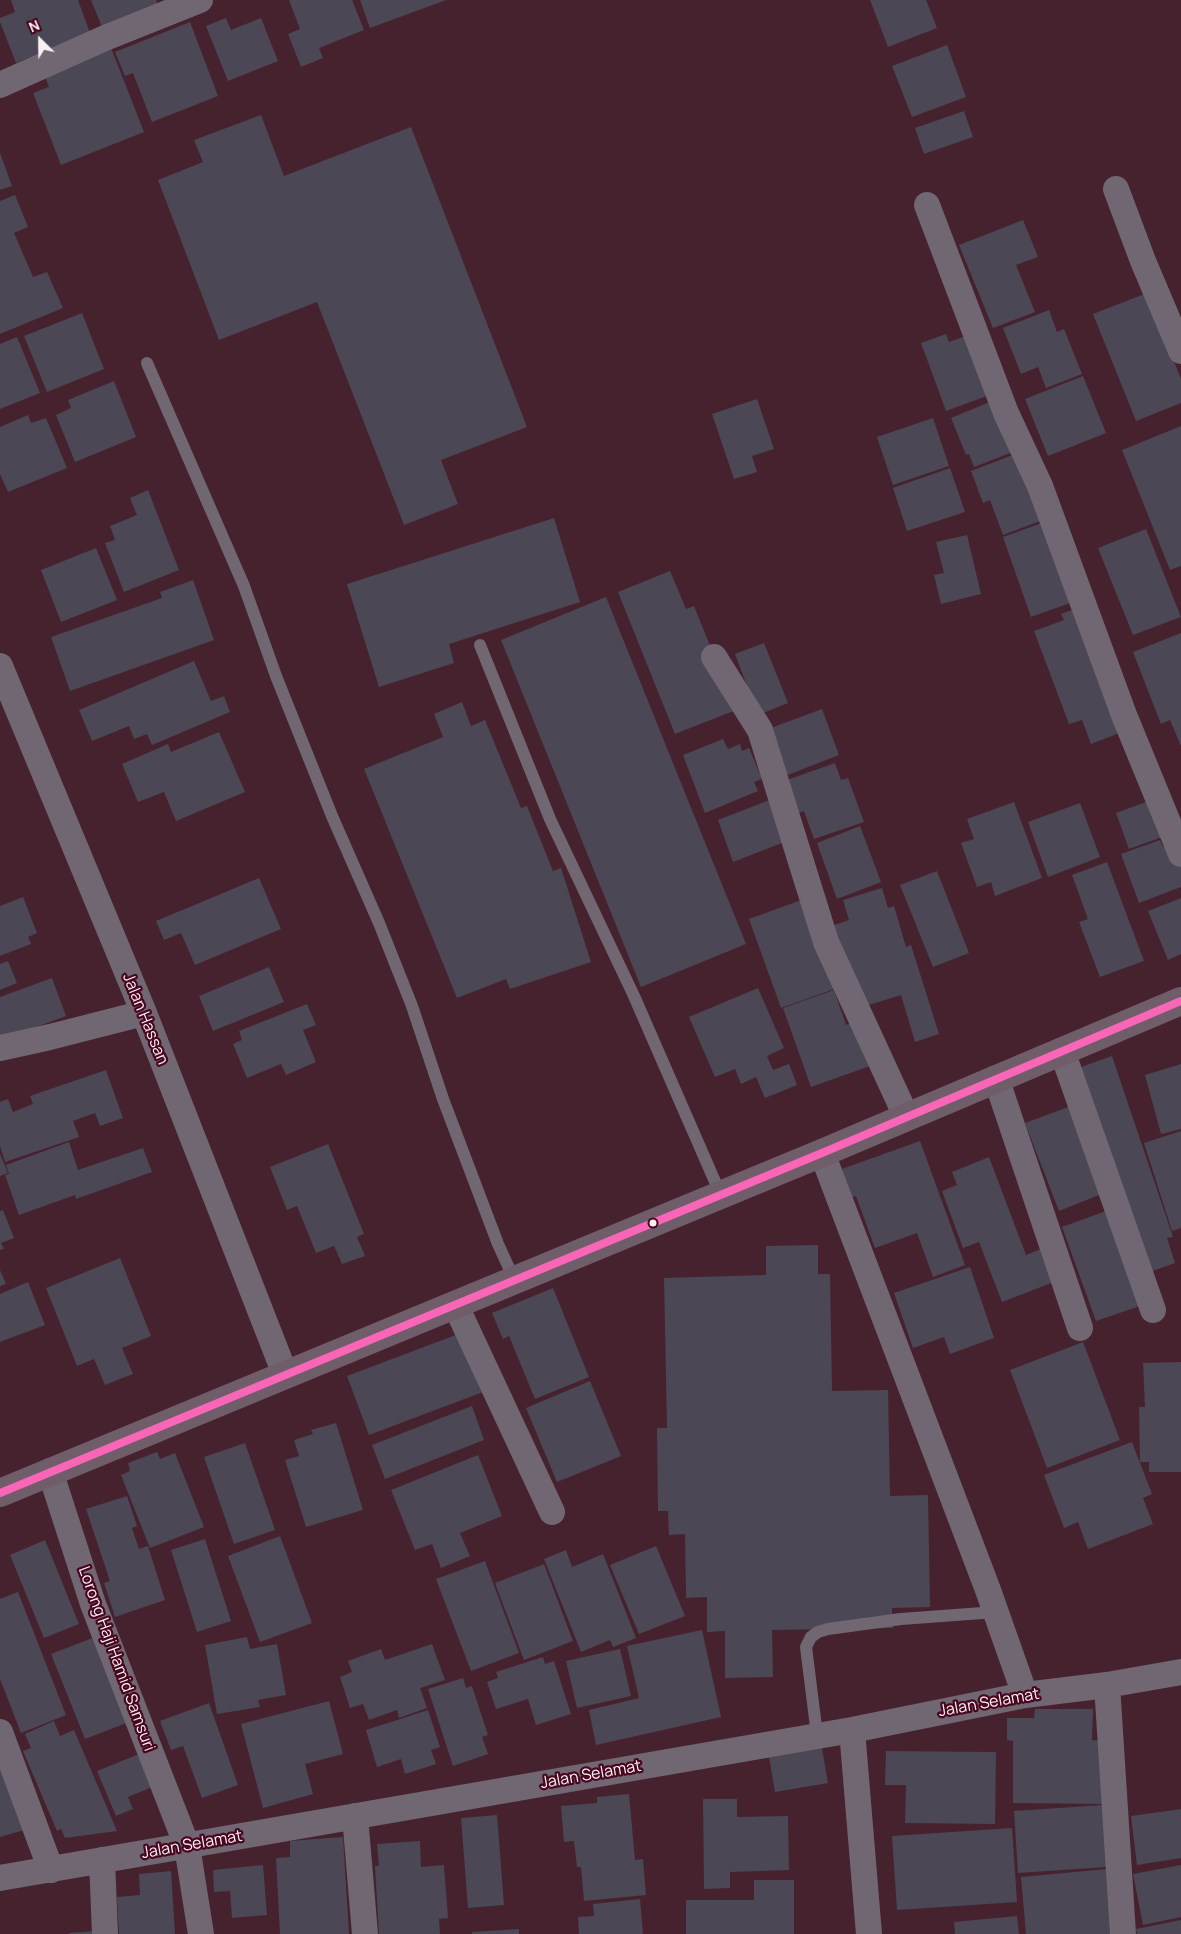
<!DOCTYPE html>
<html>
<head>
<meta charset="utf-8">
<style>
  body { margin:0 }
  #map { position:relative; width:1181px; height:1934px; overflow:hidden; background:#46222e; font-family:Manrope,sans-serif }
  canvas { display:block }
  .north { position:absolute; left:15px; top:15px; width:50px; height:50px; -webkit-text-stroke:4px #490620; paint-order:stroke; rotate:337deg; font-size:14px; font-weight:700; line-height:20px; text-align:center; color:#f9f0f2 }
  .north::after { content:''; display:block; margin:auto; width:18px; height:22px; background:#f9f0f2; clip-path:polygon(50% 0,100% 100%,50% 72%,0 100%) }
</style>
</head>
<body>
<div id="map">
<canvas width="1181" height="1934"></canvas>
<div class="north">N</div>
</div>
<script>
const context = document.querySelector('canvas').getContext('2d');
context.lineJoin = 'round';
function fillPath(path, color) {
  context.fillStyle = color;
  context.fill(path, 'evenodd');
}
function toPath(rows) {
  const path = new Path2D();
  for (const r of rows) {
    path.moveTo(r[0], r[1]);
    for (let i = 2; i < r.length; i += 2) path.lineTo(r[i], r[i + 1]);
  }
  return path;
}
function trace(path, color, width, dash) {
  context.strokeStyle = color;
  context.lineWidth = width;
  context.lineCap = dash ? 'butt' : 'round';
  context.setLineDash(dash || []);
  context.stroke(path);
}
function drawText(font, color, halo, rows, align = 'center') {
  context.font = font + ' Manrope,sans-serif';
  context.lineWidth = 4.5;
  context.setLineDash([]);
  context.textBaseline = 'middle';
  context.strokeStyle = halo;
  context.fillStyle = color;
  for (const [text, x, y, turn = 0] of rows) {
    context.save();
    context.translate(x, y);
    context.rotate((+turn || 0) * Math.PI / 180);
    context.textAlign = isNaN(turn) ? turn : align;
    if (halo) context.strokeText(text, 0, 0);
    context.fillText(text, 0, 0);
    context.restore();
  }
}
fillPath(toPath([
  [11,0,78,0,90,33,16,63,0,22,0,18,15,12],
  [91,0,156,0,158,5,102,27],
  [289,0,352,0,364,30,319,48,323,58,301,67,288,34,300,29],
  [360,0,446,0,370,28],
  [870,0,926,0,937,28,888,47],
  [226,18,231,30,261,18,278,61,228,81,206,26],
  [190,22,218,96,152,122,133,73,125,76,115,52],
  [947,45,966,97,912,117,892,66],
  [111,48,144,132,61,165,33,93,49,87,44,74],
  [964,111,973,137,924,154,915,128],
  [261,115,284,176,411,127,527,427,441,460,458,504,404,525,317,302,219,340,158,180,203,162,194,140],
  [0,153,12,186,0,190],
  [15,195,28,227,14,233,33,277,47,272,63,308,0,334,0,201],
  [1023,220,1038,257,1016,265,1035,312,993,328,959,245],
  [1147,293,1181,379,1181,403,1136,421,1093,314],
  [1049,310,1057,332,1064,329,1082,374,1046,388,1038,367,1021,374,1003,328],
  [82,313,104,369,47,392,24,336],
  [984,329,1006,389,946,411,921,343,946,334,949,342],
  [17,337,40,393,0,409,0,344],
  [1083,376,1106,433,1048,456,1025,399],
  [114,381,136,437,75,462,56,415,71,408,68,400],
  [1002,397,1018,450,974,467,969,454,966,455,951,418],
  [757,399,774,449,752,456,757,472,734,479,712,414],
  [28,415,31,423,46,418,67,468,8,492,0,474,0,427],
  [933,418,949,466,893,485,877,437],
  [1181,426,1181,566,1170,570,1122,450],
  [1023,451,1040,521,1003,535,990,500,983,503,971,471],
  [950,468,965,512,907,531,893,488],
  [148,490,179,570,124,592,105,543,115,540,110,526,137,515,130,498],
  [554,518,580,602,449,644,454,663,379,687,347,584],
  [1042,523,1070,603,1031,617,1003,537],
  [1146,529,1181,617,1133,635,1098,548],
  [967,535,981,594,941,604,934,575,944,573,936,542],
  [96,548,117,600,61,622,41,570],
  [670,571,686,609,694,606,736,710,675,734,618,592],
  [193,580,214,640,70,691,51,637,162,598,160,592],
  [606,597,746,944,641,987,501,640],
  [1090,603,1140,725,1091,744,1082,720,1069,724,1034,631,1064,620,1061,614],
  [1181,633,1181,746,1170,720,1161,724,1133,652],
  [764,643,788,703,758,715,735,654],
  [194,661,211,701,224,696,230,712,152,745,147,734,134,739,129,726,92,741,79,710],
  [462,702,471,726,485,720,521,808,527,806,553,871,561,868,591,962,510,989,506,979,457,998,364,769,443,737,434,714],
  [822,709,839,755,780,778,763,731],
  [219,732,245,792,176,821,164,792,138,802,122,764,168,744,171,752],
  [723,739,728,749,740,744,742,751,749,748,762,779,754,782,758,791,705,813,683,755],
  [835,763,841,780,848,778,864,822,814,839,804,811,795,814,784,781],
  [1165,795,1179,831,1129,849,1116,813],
  [772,799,787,841,733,862,718,820],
  [1014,802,1042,878,995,896,991,882,977,887,961,843,974,839,967,819],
  [1080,803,1100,857,1048,877,1028,822],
  [860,826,881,882,837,899,817,843],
  [1160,840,1163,847,1181,840,1181,887,1139,903,1121,854],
  [1107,862,1144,961,1100,977,1079,922,1088,919,1072,875],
  [937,871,969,953,933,967,900,885],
  [259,878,281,929,195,965,181,933,164,940,156,921],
  [882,888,888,908,894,906,906,947,911,945,939,1034,915,1042,901,995,856,1009,831,926,849,920,843,900],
  [23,897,37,933,28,937,31,944,0,956,0,906],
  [1181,898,1181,954,1168,960,1148,911],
  [804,899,837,988,781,1008,749,919],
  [8,961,17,983,0,990,0,964],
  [269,967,284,1002,213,1031,199,996],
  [52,978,66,1016,0,1040,0,997],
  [758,988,784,1048,767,1056,773,1070,789,1064,797,1085,765,1098,756,1077,741,1084,735,1069,715,1077,689,1017],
  [834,990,846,1025,854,1021,870,1066,811,1087,783,1008],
  [307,1004,316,1025,303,1030,316,1062,286,1075,281,1064,247,1078,233,1044,242,1040,239,1031],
  [1112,1056,1173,1237,1167,1238,1175,1263,1150,1272,1073,1070],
  [1181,1064,1181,1129,1161,1134,1145,1075],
  [106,1070,123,1118,100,1126,95,1113,73,1121,79,1137,5,1162,0,1146,0,1102,8,1099,13,1112,33,1104,30,1096],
  [1071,1106,1104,1193,1059,1211,1025,1123],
  [1181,1131,1181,1228,1172,1231,1144,1143],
  [920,1141,965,1265,933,1277,917,1233,875,1248,856,1196,849,1198,839,1170],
  [69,1142,78,1170,143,1148,152,1172,76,1199,75,1195,19,1215,5,1175,9,1174,6,1165],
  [328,1144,364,1234,357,1237,365,1256,342,1264,334,1246,316,1253,297,1206,287,1210,270,1167],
  [0,1154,8,1173,0,1176],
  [989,1157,1026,1255,1046,1247,1059,1280,1002,1302,979,1242,963,1248,942,1191,957,1185,952,1172],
  [3,1210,14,1238,1,1243,4,1249,0,1250,0,1211],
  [1109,1210,1143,1305,1096,1321,1062,1227],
  [818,1245,818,1274,830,1274,832,1391,888,1390,890,1496,928,1495,930,1607,892,1608,893,1628,772,1630,773,1677,725,1678,725,1631,707,1632,707,1597,686,1598,685,1534,669,1535,668,1511,658,1511,657,1428,667,1428,664,1278,766,1275,766,1246],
  [120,1258,151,1336,122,1348,133,1374,105,1385,94,1359,77,1366,46,1288],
  [970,1267,994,1338,950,1354,944,1337,913,1348,894,1293],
  [0,1270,6,1284,0,1286],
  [28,1282,45,1325,0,1342,0,1294],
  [553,1288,589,1377,535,1399,509,1336,503,1339,492,1313],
  [469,1330,491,1389,369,1435,347,1376],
  [1083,1342,1120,1440,1047,1468,1010,1370],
  [1181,1362,1181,1472,1149,1472,1149,1462,1140,1462,1139,1407,1145,1407,1143,1363],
  [590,1381,621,1456,557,1482,526,1408],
  [472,1406,484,1440,385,1479,372,1445],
  [336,1423,363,1510,306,1527,285,1460,299,1456,294,1440,313,1434,311,1430],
  [1132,1442,1152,1494,1143,1498,1153,1524,1088,1549,1078,1522,1064,1528,1044,1475],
  [245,1443,275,1530,234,1544,204,1457],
  [157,1452,160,1459,175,1453,204,1527,150,1548,121,1475,130,1471,128,1463],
  [478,1455,502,1516,460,1533,470,1556,441,1568,432,1544,415,1550,391,1490],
  [127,1496,137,1526,132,1528,139,1549,148,1546,165,1600,115,1617,104,1583,110,1581,86,1509],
  [280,1536,312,1623,260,1642,228,1556],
  [205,1539,231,1621,197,1632,171,1550],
  [45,1540,79,1624,44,1638,10,1555],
  [656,1546,685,1616,639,1634,610,1565],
  [566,1550,572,1567,603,1554,636,1638,613,1647,610,1640,581,1652,544,1559],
  [485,1561,519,1653,471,1671,436,1579],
  [544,1564,573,1641,524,1660,495,1583],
  [18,1592,66,1715,21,1733,0,1679,0,1599],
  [702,1630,721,1717,596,1745,589,1710,639,1698,627,1646],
  [95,1637,129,1722,85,1739,51,1654],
  [247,1637,250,1649,277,1644,286,1695,258,1700,260,1707,217,1714,205,1645],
  [432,1644,445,1680,420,1688,427,1708,399,1718,397,1710,369,1720,363,1704,350,1708,340,1677,352,1672,348,1661,381,1649,385,1660],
  [620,1649,631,1696,577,1708,566,1661],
  [543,1657,545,1664,554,1661,571,1714,536,1725,528,1699,496,1709,487,1682,498,1678,496,1672],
  [463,1678,466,1688,472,1686,488,1735,482,1737,488,1754,453,1766,428,1689],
  [329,1701,343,1754,305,1764,313,1794,263,1808,241,1724],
  [209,1703,238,1785,202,1798,183,1746,171,1750,160,1721],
  [1035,1709,1093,1709,1092,1740,1103,1741,1103,1804,1013,1803,1013,1741,1007,1740,1007,1718,1034,1718],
  [428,1710,440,1747,431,1750,436,1764,405,1774,401,1759,377,1767,366,1730],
  [54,1721,60,1736,74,1730,117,1831,65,1838,61,1829,57,1831,23,1751,31,1748,25,1734],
  [822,1748,828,1783,775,1792,769,1757],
  [886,1751,996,1752,995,1824,905,1823,906,1785,885,1785],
  [144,1752,157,1785,128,1797,133,1809,116,1816,97,1771],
  [5,1768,24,1830,0,1837,0,1770],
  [629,1794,635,1860,643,1859,646,1895,584,1901,581,1867,577,1867,574,1841,564,1842,561,1806,597,1803,597,1797],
  [703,1799,737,1799,737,1817,788,1816,789,1870,730,1872,730,1888,704,1889],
  [1103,1805,1107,1867,1018,1873,1014,1811],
  [1181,1809,1181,1858,1137,1865,1131,1816],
  [497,1815,504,1905,468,1908,461,1818],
  [1012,1828,1017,1902,897,1910,892,1836],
  [343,1837,349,1934,280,1934,276,1858,290,1857,290,1841],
  [420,1841,421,1867,444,1865,448,1918,439,1919,440,1934,379,1934,375,1866,379,1866,377,1844],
  [263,1865,267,1915,232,1918,230,1891,214,1892,213,1870],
  [1181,1865,1181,1917,1143,1925,1133,1874],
  [1107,1869,1113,1934,1026,1934,1021,1877],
  [171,1871,175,1934,119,1934,117,1897,140,1895,139,1874],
  [754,1880,794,1880,794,1934,686,1934,686,1900,754,1900],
  [640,1899,643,1934,579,1934,578,1917,594,1916,593,1904],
  [1017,1916,1019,1934,955,1934,954,1922],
  [1181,1920,1181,1934,1137,1934,1136,1929],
  [519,1929,519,1934,472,1934,472,1932],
  [95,1931,95,1934,69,1934,69,1933]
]), '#4b4755');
trace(toPath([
  [147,363,244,586,276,676,332,816,379,923,412,1006,443,1099,498,1244,514,1279],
  [480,645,550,819,634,996,720,1193],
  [817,1735,806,1647,811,1637,818,1632,828,1629,901,1619,996,1612]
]), '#706772', 12);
trace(toPath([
  [0,85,105,38,200,0],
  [1116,189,1143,261,1181,351],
  [927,205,1006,413,1040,486,1124,715,1181,854],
  [714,657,760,730,826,942,906,1116],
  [0,666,144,1013,285,1374],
  [0,1048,50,1037,144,1013],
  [1062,1051,1153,1310],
  [996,1078,1080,1328],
  [822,1153,988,1590,1025,1695],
  [455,1304,552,1512],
  [50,1471,93,1604,187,1846,201,1934],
  [1107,1685,1123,1934],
  [852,1730,869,1934],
  [0,1732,51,1870],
  [355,1816,365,1934],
  [102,1860,105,1934],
  [0,1878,852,1730,1025,1695,1107,1685,1181,1672]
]), '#706772', 26);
trace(toPath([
  [0,1493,822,1153,1181,1001]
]), '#6f5e6a', 28);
trace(toPath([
  [0,1493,822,1153,1181,1001]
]), '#fa66b7', 8);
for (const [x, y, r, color] of [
  [653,1223,4.5,"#f9f0f2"]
]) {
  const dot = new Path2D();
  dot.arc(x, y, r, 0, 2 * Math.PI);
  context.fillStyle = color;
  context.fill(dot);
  trace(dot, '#490620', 2);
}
drawText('16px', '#f9f0f2', '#490620', [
  ["Jalan Hassan",145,1019,68],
  ["Lorong Haji Hamid Samsuri",116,1659,70],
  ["Jalan Selamat",989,1703,-10],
  ["Jalan Selamat",591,1775,-10],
  ["Jalan Selamat",192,1845,-10]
]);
</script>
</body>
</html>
